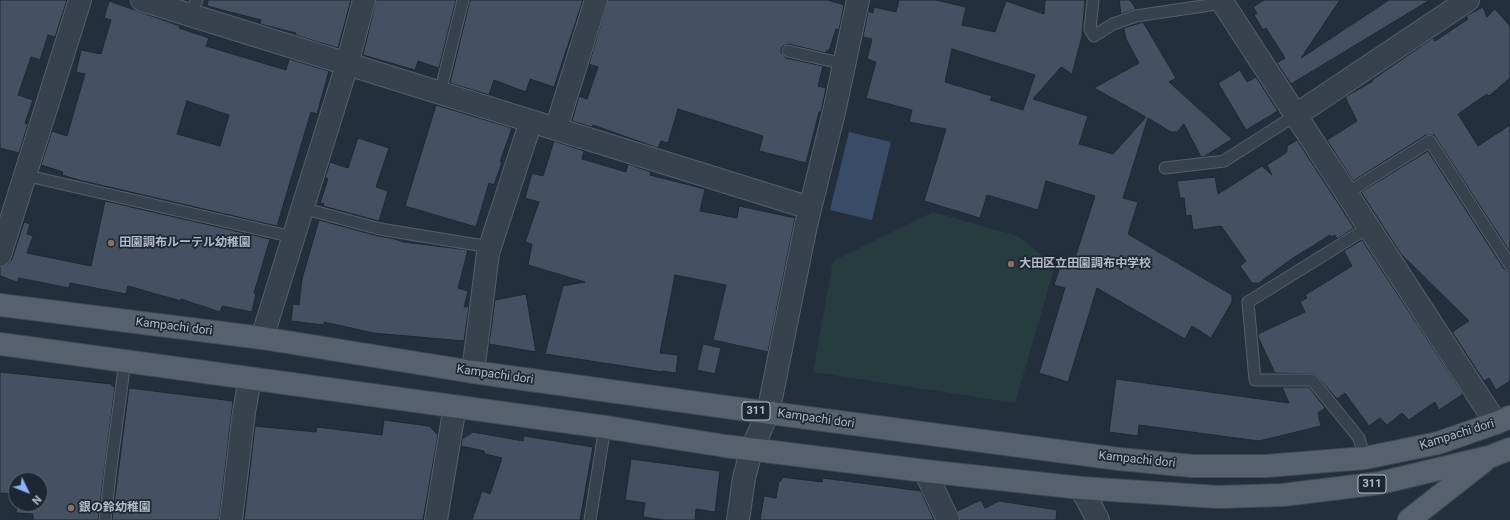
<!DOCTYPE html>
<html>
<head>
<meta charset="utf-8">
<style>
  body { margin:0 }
  #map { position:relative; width:1510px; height:520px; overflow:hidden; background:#242f3e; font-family:Roboto,sans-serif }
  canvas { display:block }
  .north { position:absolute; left:8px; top:472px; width:40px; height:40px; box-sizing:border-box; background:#1d2633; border:1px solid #59626f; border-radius:50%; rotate:133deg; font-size:11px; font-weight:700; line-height:16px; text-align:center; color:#b4bcc9 }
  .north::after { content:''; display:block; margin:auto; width:14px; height:18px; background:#8ab4f8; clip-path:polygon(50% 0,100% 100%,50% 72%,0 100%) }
</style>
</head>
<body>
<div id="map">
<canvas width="1510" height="520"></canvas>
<div class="north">N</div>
</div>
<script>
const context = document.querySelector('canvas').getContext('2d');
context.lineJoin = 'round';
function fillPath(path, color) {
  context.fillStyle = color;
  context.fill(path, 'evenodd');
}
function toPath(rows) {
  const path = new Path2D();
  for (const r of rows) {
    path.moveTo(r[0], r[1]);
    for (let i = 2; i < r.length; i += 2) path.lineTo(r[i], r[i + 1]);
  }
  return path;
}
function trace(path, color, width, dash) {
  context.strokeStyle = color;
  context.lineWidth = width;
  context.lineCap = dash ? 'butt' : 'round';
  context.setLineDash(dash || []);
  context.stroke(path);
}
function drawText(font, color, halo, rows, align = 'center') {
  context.font = font + ' Roboto,"Noto Sans JP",sans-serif';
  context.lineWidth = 3.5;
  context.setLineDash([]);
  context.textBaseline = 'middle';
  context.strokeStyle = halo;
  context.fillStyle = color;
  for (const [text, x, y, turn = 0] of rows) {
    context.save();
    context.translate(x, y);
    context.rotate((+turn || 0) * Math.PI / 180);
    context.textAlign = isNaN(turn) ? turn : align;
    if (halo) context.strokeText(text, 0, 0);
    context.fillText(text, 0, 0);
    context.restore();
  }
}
fillPath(toPath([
  [933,212,1018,236,1055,266,1015,403,813,372,833,261]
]), '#263c3f');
fillPath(toPath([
  [849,132,891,142,872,220,830,210]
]), '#394c67');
const building = toPath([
  [0,0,67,0,55,37,48,35,40,60,31,57,18,95,33,100,25,123,28,124,19,153,0,148,0,0],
  [208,0,351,0,338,48,295,35,296,33,260,24,261,20,207,6,208,0],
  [376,0,456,0,439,68,418,61,415,70,363,55,376,0],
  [470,0,583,0,554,87,530,79,526,92,494,80,489,95,450,83,470,0],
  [608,0,828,0,844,5,839,30,836,29,829,51,827,50,826,53,789,44,783,46,781,49,781,53,786,58,823,66,818,86,826,88,821,112,819,112,806,163,759,151,763,136,678,109,668,143,661,141,658,148,593,125,592,127,572,121,579,96,587,99,598,67,589,64,608,0],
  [899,0,936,0,966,7,962,25,995,32,1006,1,1044,14,1045,0,1085,0,1082,36,1072,74,1061,67,1033,99,1088,116,1079,144,1113,154,1146,117,1094,88,1139,63,1126,39,1124,28,1143,22,1176,78,1169,82,1232,139,1205,156,1201,157,1184,124,1177,132,1171,132,1148,118,1123,198,1138,202,1128,234,1232,295,1232,302,1211,338,1192,326,1185,339,1097,288,1068,382,1039,373,1065,288,1054,285,1062,261,1073,264,1095,196,1046,181,1038,210,987,195,980,218,924,201,946,129,909,122,912,110,866,98,876,62,867,59,872,39,863,37,868,11,873,13,874,7,896,12,899,0],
  [952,49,1035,75,1023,110,990,100,992,96,945,82,952,49],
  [1119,0,1130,0,1136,9,1121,14,1119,0],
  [1264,0,1340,0,1301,58,1389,0,1430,0,1291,84,1277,63,1285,58,1266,28,1263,30,1254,15,1257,13,1253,7,1264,0],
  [109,1,180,26,179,28,209,38,206,46,286,70,289,59,329,71,317,114,311,112,277,226,79,180,62,175,63,172,41,165,52,131,67,136,85,74,76,72,81,50,101,54,111,20,104,18,109,1],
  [187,101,229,115,220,146,177,134,187,101],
  [1483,7,1487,17,1495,9,1510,26,1510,78,1489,96,1487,94,1458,114,1478,146,1510,125,1510,252,1434,135,1426,135,1353,181,1327,140,1357,121,1345,97,1373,81,1372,80,1433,38,1435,41,1468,19,1466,16,1483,7],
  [1240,70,1247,82,1256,77,1278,111,1246,130,1218,83,1240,70],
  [436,105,512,128,500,162,502,162,494,185,489,183,476,227,405,206,436,105],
  [358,138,389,148,376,187,388,191,379,221,323,206,324,204,320,203,328,179,325,178,330,162,348,168,358,138],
  [1297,140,1354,228,1337,239,1335,235,1332,237,1330,235,1290,260,1259,283,1252,283,1240,266,1246,261,1221,226,1193,230,1191,215,1186,216,1184,198,1180,198,1177,181,1215,177,1218,194,1262,166,1272,175,1267,165,1287,152,1287,146,1297,140],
  [554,141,584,151,582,159,626,172,628,164,651,172,650,175,705,189,700,211,737,218,739,206,795,218,768,352,713,340,726,285,675,275,660,353,678,355,676,373,662,371,662,372,545,354,563,286,585,282,528,265,532,244,525,242,539,202,525,198,532,173,543,176,554,141],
  [1428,151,1504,269,1510,272,1510,381,1496,390,1489,378,1484,381,1452,332,1469,321,1401,254,1361,192,1428,151],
  [105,201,270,239,254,293,256,293,252,312,222,306,220,312,181,299,181,301,128,286,126,294,70,283,69,288,19,278,17,282,0,276,0,267,8,264,12,259,24,222,30,224,27,234,33,236,27,253,91,266,105,201],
  [319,220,378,236,395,239,403,242,468,250,458,288,468,291,464,307,469,306,464,341,373,333,324,322,324,325,291,321,293,304,299,305,302,279,319,220],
  [1362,240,1463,394,1439,410,1435,402,1409,420,1402,413,1387,425,1380,418,1369,426,1345,393,1337,399,1315,374,1275,373,1258,337,1258,334,1305,312,1300,302,1307,298,1305,295,1352,266,1344,251,1362,240],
  [526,294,536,352,489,344,495,300,526,294],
  [703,344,721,348,715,374,697,370,703,344],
  [0,372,112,384,112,386,115,386,98,520,33,520,33,514,16,513,17,504,40,504,40,480,16,480,16,494,0,493,0,372],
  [1116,379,1289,403,1282,387,1309,387,1325,408,1318,413,1321,426,1259,441,1139,425,1138,436,1109,432,1116,379],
  [129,388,233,401,219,520,112,520,129,388],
  [384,420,429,426,438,435,423,520,244,520,255,426,316,432,317,427,382,435,384,420],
  [473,432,523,441,524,436,593,447,580,520,472,520,482,491,490,494,502,458,485,454,484,451,461,446,462,439,473,432],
  [631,459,720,471,715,512,696,509,695,520,664,520,643,517,645,503,625,500,631,459],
  [782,477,822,482,823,478,921,491,934,520,760,520,764,496,776,498,779,481,781,481,782,477],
  [981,500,985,508,999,501,1057,510,1056,520,960,520,957,511,981,500]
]);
fillPath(building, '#455162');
trace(building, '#1f2835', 1);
const service = toPath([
  [1093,0,1090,29,1094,36,1113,24,1136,16,1223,3],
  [189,15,197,0],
  [788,51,844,64],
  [440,93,463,0],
  [1165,168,1224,161,1296,115],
  [24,175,293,237],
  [1347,193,1430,141,1510,265],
  [302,208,380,229,490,247],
  [1365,458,1359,438,1312,380,1255,380,1248,302,1369,227],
  [105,520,111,467,125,361],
  [590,520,605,427]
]);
const minor = toPath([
  [142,0,810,208],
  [1221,0,1496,423],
  [1296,115,1468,0],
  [556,129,596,0],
  [0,255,80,0],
  [262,338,347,65,364,0],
  [473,372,488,253,531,121],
  [768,413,806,225,834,112,858,0],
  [925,471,948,520],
  [1081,488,1098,520],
  [231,520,244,412,250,379],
  [436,520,455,406]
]);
const tertiary = toPath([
  [738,520,744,478,752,448,768,413]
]);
const primary = toPath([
  [0,305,262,338,473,372,733,408,1119,459,1192,466,1266,466,1365,458,1438,443,1496,423,1510,417],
  [0,344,605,427,725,446,925,471,1081,488,1218,497,1283,495,1380,483,1489,457,1510,449],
  [1409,520,1484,461]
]);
trace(service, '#565f6c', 13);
trace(minor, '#565f6c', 24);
trace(tertiary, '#565f6c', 24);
trace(primary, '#414a57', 24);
trace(service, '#38414e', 11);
trace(minor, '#38414e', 22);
trace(tertiary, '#38414e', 22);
trace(primary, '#56606e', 22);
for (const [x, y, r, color] of [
  [111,243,4,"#8d6e63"],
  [1011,264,4,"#8d6e63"],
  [71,508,4,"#8d6e63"]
]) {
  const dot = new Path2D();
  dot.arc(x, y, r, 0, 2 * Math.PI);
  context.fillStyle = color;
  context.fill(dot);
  trace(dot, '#1d2633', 1.5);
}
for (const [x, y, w] of [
  [756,411,28],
  [1372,484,28]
]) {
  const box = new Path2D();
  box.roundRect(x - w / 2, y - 9, w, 18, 3);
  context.fillStyle = '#1d2633';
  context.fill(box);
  trace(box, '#b4bcc9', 1);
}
drawText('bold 11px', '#b4bcc9', null, [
  ["311",756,411],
  ["311",1372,484]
]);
drawText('bold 12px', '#b4bcc9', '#1d2633', [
  ["田園調布ルーテル幼稚園",119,243],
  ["大田区立田園調布中学校",1019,264],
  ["銀の鈴幼稚園",79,508]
], 'left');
drawText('12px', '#b4bcc9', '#1d2633', [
  ["Kampachi dori",174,327,7],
  ["Kampachi dori",495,375,8],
  ["Kampachi dori",816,419,8],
  ["Kampachi dori",1457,435,-17],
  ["Kampachi dori",1137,460,6]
]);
</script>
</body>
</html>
